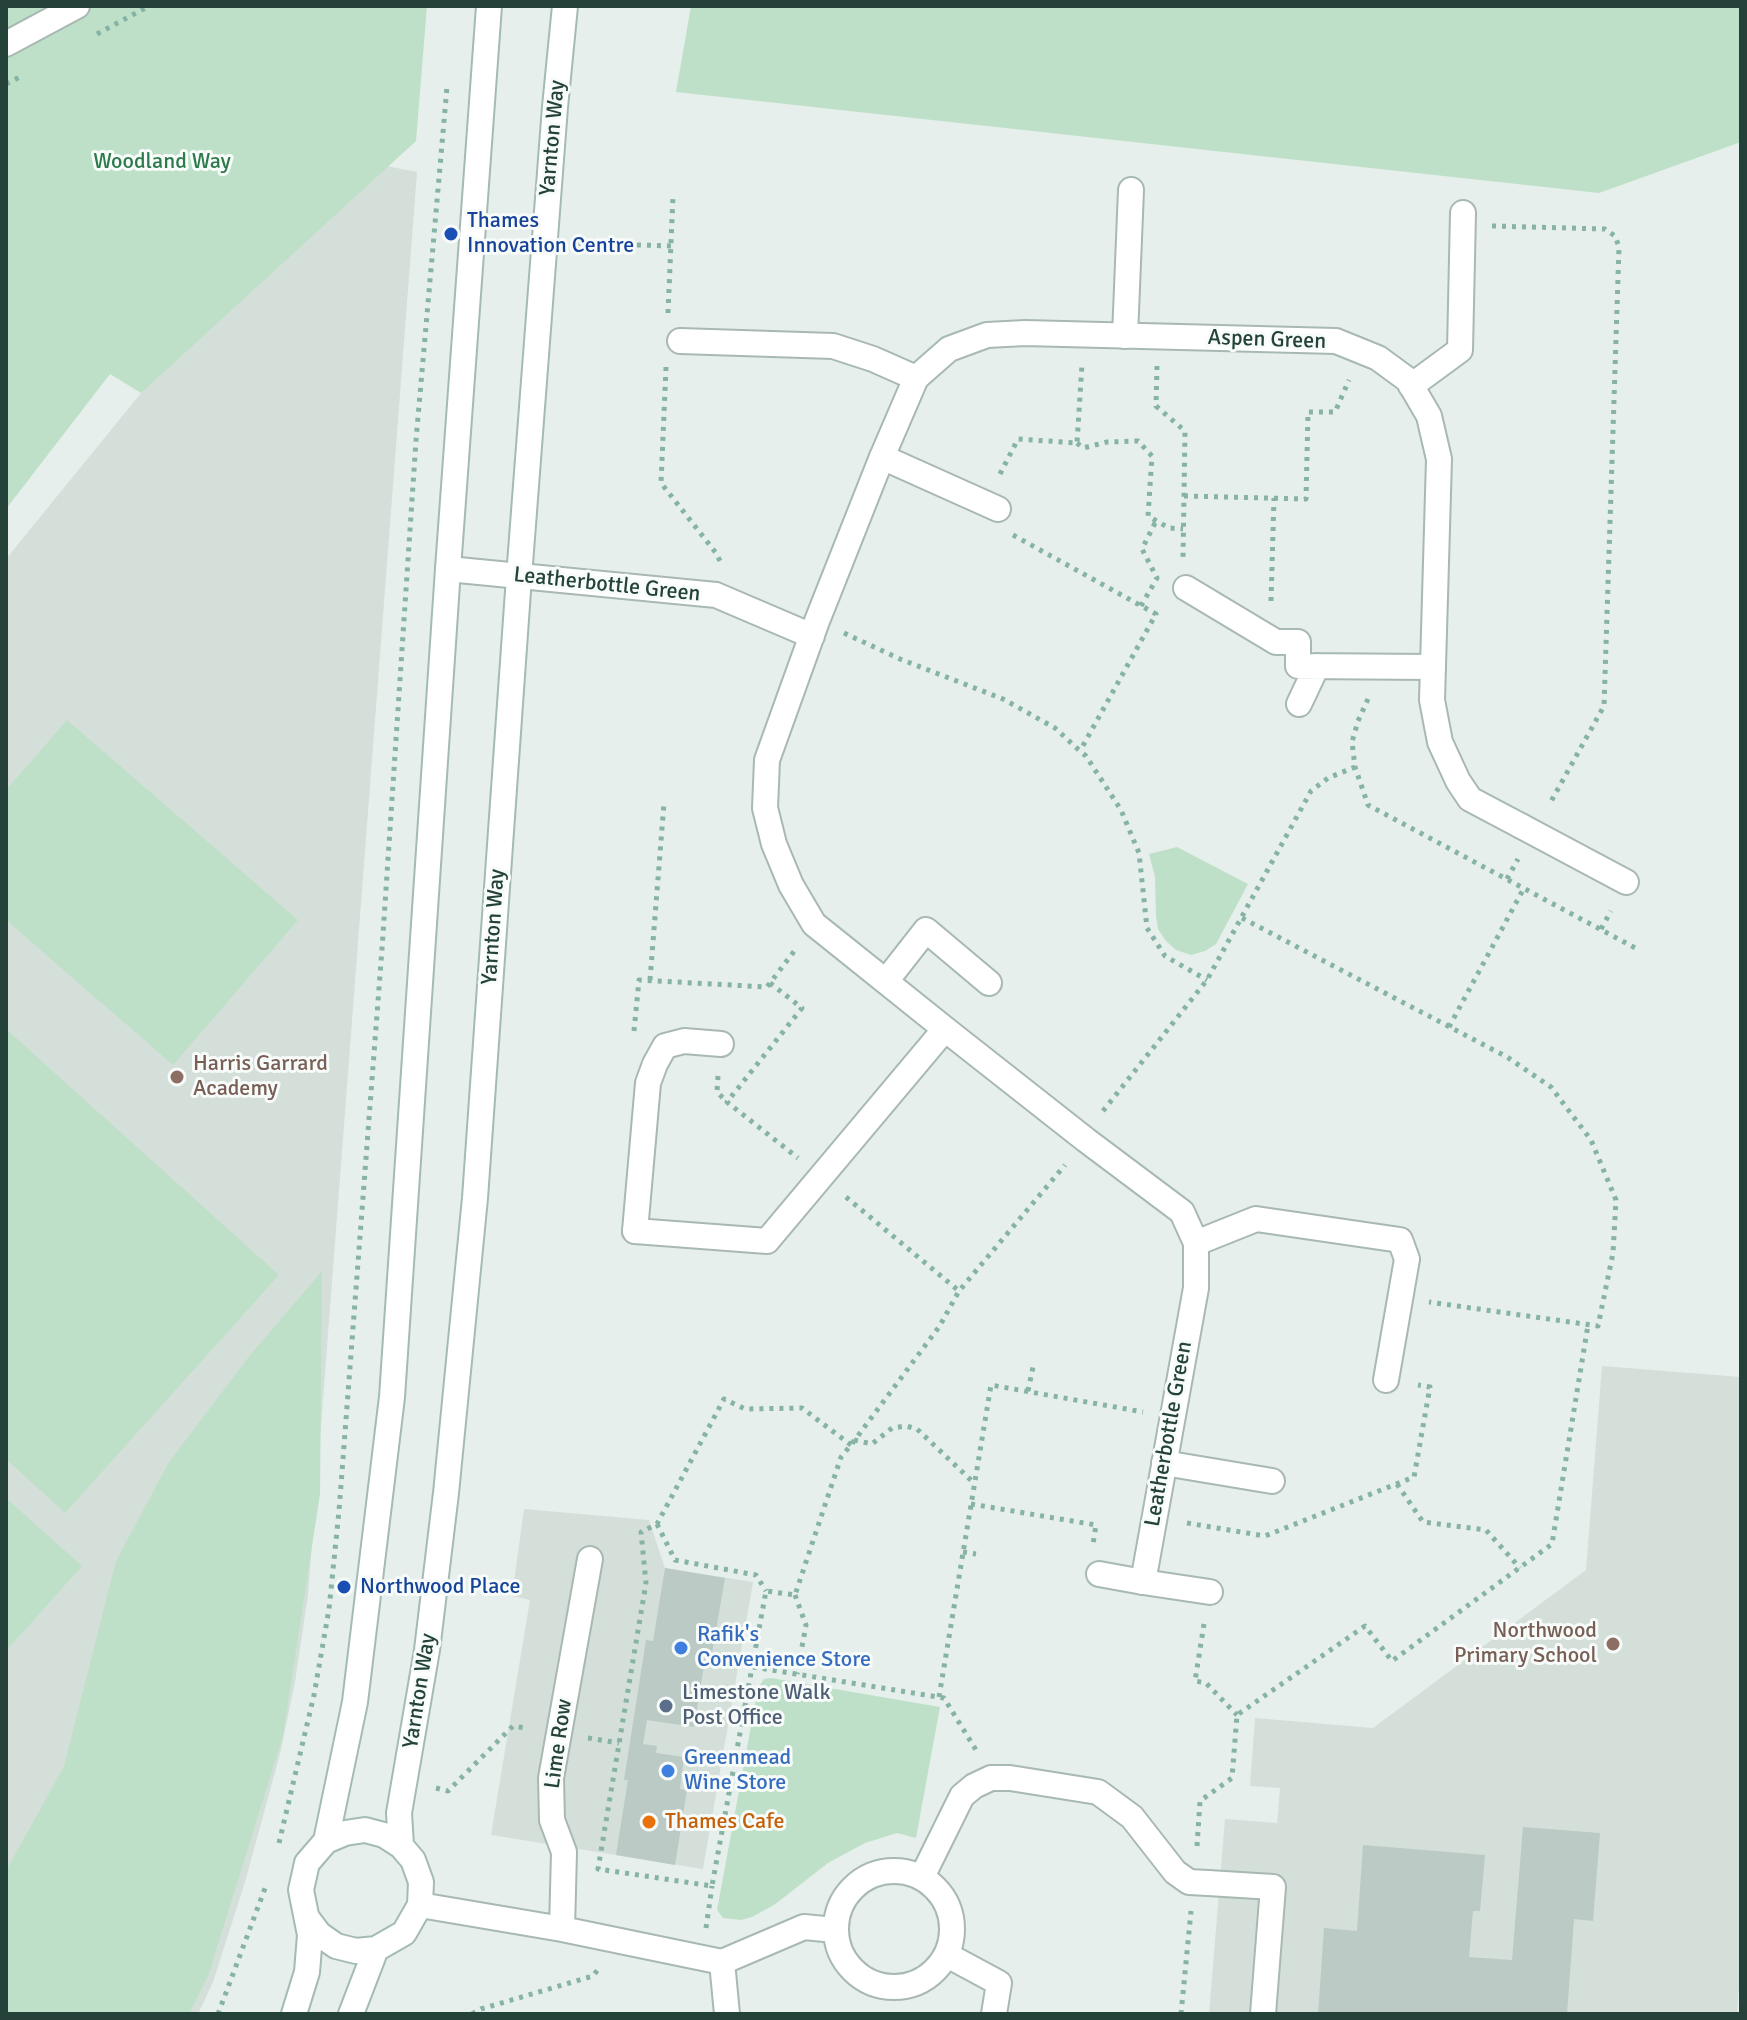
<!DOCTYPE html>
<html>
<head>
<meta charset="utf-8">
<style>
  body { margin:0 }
  #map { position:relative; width:1747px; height:2020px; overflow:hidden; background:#e6efeb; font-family:Signika,sans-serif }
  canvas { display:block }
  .frame { position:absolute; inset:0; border:8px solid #24423a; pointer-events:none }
</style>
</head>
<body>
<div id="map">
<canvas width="1747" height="2020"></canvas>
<div class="frame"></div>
</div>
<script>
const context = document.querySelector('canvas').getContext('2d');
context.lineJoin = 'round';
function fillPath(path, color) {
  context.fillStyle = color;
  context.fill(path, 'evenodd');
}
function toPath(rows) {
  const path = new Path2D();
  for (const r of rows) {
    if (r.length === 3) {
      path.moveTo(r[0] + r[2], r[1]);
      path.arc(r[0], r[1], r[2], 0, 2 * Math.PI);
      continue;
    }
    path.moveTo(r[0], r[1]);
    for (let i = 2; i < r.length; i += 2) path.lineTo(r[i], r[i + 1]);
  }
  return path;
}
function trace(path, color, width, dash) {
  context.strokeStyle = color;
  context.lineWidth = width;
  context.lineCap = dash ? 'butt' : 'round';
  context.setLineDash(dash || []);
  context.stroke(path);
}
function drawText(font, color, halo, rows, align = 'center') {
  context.font = font + ' Signika,sans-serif';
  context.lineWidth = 6;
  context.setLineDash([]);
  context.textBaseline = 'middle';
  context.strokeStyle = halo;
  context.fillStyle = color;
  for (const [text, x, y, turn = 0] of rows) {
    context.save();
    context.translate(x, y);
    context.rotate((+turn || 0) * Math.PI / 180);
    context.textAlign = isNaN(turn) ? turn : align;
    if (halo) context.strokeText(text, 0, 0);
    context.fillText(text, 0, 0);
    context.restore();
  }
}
fillPath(toPath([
  [360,161,417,172,308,1595,295,1682,280,1754,245,1882,213,1982,198,2014,6,2014,6,559,141,393],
  [1602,1366,1741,1377,1741,1960,1737,2014,1209,2014,1225,1819,1277,1823,1280,1788,1250,1786,1255,1718,1373,1728,1586,1570],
  [524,1509,649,1520,665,1568,753,1582,703,1869,491,1835,530,1600,512,1596]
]), '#d4dfda');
fillPath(toPath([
  [6,6,427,6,416,141,141,393,110,374,6,509],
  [691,6,1741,6,1741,142,1599,193,676,92],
  [67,720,298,920,173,1065,6,920,6,790],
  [1177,847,1248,884,1216,944,1205,951,1191,955,1176,950,1166,941,1158,929,1156,916,1155,877,1149,854],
  [6,1029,279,1275,65,1513,6,1459],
  [322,1271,320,1494,283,1736,208,1976,189,2014,6,2014,6,1871,64,1766,116,1561,169,1462,251,1354],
  [6,1498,82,1566,6,1651],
  [771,1678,940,1707,916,1838,897,1833,865,1843,828,1863,774,1905,752,1917,741,1920,723,1918,717,1910,758,1688,764,1679]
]), '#bfe0c8');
fillPath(toPath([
  [665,1568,725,1578,712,1653,706,1653,694,1727,647,1720,643,1744,657,1746,656,1753,684,1757,680,1789,687,1790,675,1865,616,1855,628,1780,624,1780,646,1640,653,1641],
  [1523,1827,1600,1833,1593,1921,1574,1919,1567,2014,1318,2014,1324,1928,1357,1931,1363,1845,1485,1855,1480,1911,1473,1911,1469,1957,1512,1960]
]), '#bbcac4');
const lane = toPath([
  [1125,336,1131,190],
  [680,341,833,346,873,359,916,378],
  [1411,386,1460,350,1463,213],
  [882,457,998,509],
  [1186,588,1276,642,1298,642,1298,666,1433,667],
  [1299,704,1317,666],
  [1521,826,1626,882],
  [886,981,926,930,989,983],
  [635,1231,648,1083,655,1064,665,1046,684,1041,721,1044],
  [1164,1463,1272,1481],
  [1143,1582,1210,1592],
  [1208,1883,1273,1887,1263,2014],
  [947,1955,999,1983,994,2014]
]);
const street = toPath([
  [6,44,77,6],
  [448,569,716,595,812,636],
  [635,1231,767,1241,945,1029],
  [1386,1380,1407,1259,1400,1240,1256,1219,1196,1243,1182,1212,1086,1140,950,1033,814,924,791,885,774,844,765,808,767,760,817,621,882,457,916,378,949,349,987,335,1025,333,1336,341,1378,358,1408,380,1429,416,1439,459,1432,700,1440,742,1458,781,1470,799,1521,826],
  [1099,1574,1143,1582,1196,1288,1196,1243],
  [894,1929,58],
  [922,1877,962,1796,974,1786,991,1778,1010,1778,1098,1792,1132,1817,1175,1872,1189,1882,1208,1883],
  [420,1905,562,1929,722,1962,727,2014],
  [562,1929,564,1852,552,1820,551,1778,590,1559],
  [722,1962,804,1927,835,1930]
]);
const secondary = toPath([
  [326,1841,355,1702,392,1397,448,569,489,6],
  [401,1846,399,1813,427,1650,446,1493,475,1198,519,577,555,107,565,6],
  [294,2014,307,1972,310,1935,301,1890,307,1863,326,1841,345,1833,365,1830,384,1835,401,1846,413,1860,421,1882,420,1905,404,1933,376,1949,356,1951,336,1946,319,1934,307,1918],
  [351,2014,376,1949]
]);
trace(lane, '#a8b8b2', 28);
trace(street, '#a8b8b2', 28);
trace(secondary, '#a4bbb3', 28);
trace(toPath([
  [97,34,149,6],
  [6,84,22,76],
  [1492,226,1605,229,1615,236,1619,247,1604,706,1549,805],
  [577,243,671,246],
  [668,313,673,196],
  [1157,366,1156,406,1185,431,1183,558],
  [666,367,661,483,716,553,722,565],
  [1077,443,1083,448,1107,442,1138,441,1152,456,1148,516,1169,528,1183,529],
  [1000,474,1018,439,1077,443,1082,364],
  [1184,496,1306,499,1308,412,1335,412,1349,380],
  [1013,535,1156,614,1080,751],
  [1271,601,1274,498],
  [1141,606,1157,578,1142,549,1156,521],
  [844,633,900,659,1003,699,1055,728,1080,751,1086,756,1121,810,1139,853,1147,928,1165,956,1207,980],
  [1368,699,1358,721,1352,742,1355,767,1368,805,1639,950],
  [1507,879,1518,859],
  [1242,918,1507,1057,1551,1087,1591,1140,1616,1200,1613,1253,1598,1326,1429,1302],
  [1601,929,1611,911],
  [650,980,664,803],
  [770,983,802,1008,727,1102,798,1158],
  [1449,1027,1524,888],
  [634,1031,639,980,767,987,795,950],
  [718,1076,717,1092,727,1102],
  [1103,1111,1207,980,1311,791,1328,778,1355,767],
  [846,1197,959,1291],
  [1028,1391,1033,1367],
  [854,1440,872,1444,892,1428,906,1426,917,1429,974,1483],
  [851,1445,802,1408,745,1409,724,1399,657,1524,641,1532,646,1583,598,1869,712,1886,766,1591,795,1595,841,1457,851,1445,939,1327,959,1291,1065,1165],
  [1397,1484,1423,1522,1486,1530,1520,1568],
  [971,1504,1096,1525,1093,1544],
  [1187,1523,1265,1536,1414,1477,1430,1387,1418,1385],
  [657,1524,675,1560,756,1575,766,1591],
  [963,1552,976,1554],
  [795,1595,806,1625,797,1674],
  [1204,1624,1195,1681,1206,1683,1237,1715],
  [753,1667,944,1698,976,1750],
  [939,1697,991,1385,1143,1412],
  [588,1738,619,1743],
  [436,1788,448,1791,513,1726,526,1728],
  [279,1843,314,1695,329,1609,339,1511,382,949,416,440,447,87],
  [1197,1846,1200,1801,1232,1778,1237,1715,1365,1626,1392,1661,1552,1544,1588,1325],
  [706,1928,712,1886],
  [218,2014,267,1883],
  [472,2014,481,2009,593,1976,599,1968],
  [1181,2014,1191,1911]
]), '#86b3a5', 5, [4, 6]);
trace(lane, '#fff', 24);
trace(street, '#fff', 24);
trace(secondary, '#fff', 24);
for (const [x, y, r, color] of [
  [451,234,8,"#1a4fb4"],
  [177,1077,8,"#8d6e63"],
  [344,1587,8,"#1a4fb4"],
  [1613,1644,8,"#8d6e63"],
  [681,1648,8,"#3f7fe0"],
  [666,1706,8,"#5c6f8a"],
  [668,1771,8,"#3f7fe0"],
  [649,1822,8,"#e8710a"]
]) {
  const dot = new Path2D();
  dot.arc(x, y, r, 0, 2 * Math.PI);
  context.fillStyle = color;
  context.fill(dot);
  trace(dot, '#f7fbf9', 3);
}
drawText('22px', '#24423a', '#f7fbf9', [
  ["Yarnton Way",553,138,-85],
  ["Aspen Green",1267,340,2],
  ["Leatherbottle Green",607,585,6],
  ["Yarnton Way",494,927,-86],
  ["Leatherbottle Green",1169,1434,-80],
  ["Yarnton Way",420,1691,-81],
  ["Lime Row",559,1744,-82]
]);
drawText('22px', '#2d7a4b', '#f7fbf9', [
  ["Woodland Way",162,162]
]);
drawText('22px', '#164399', '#f7fbf9', [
  ["Thames",467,221],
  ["Innovation Centre",467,246],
  ["Northwood Place",360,1587]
], 'left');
drawText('22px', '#785e54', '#f7fbf9', [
  ["Harris Garrard",193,1064],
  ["Academy",193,1089],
  ["Northwood",1597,1631,"right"],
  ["Primary School",1597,1656,"right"]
], 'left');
drawText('22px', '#366cbe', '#f7fbf9', [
  ["Rafik's",697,1635],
  ["Convenience Store",697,1660],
  ["Greenmead",684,1758],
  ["Wine Store",684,1783]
], 'left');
drawText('22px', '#4e5e75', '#f7fbf9', [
  ["Limestone Walk",682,1693],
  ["Post Office",682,1718]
], 'left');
drawText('22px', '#c56008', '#f7fbf9', [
  ["Thames Cafe",665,1822]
], 'left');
</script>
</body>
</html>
